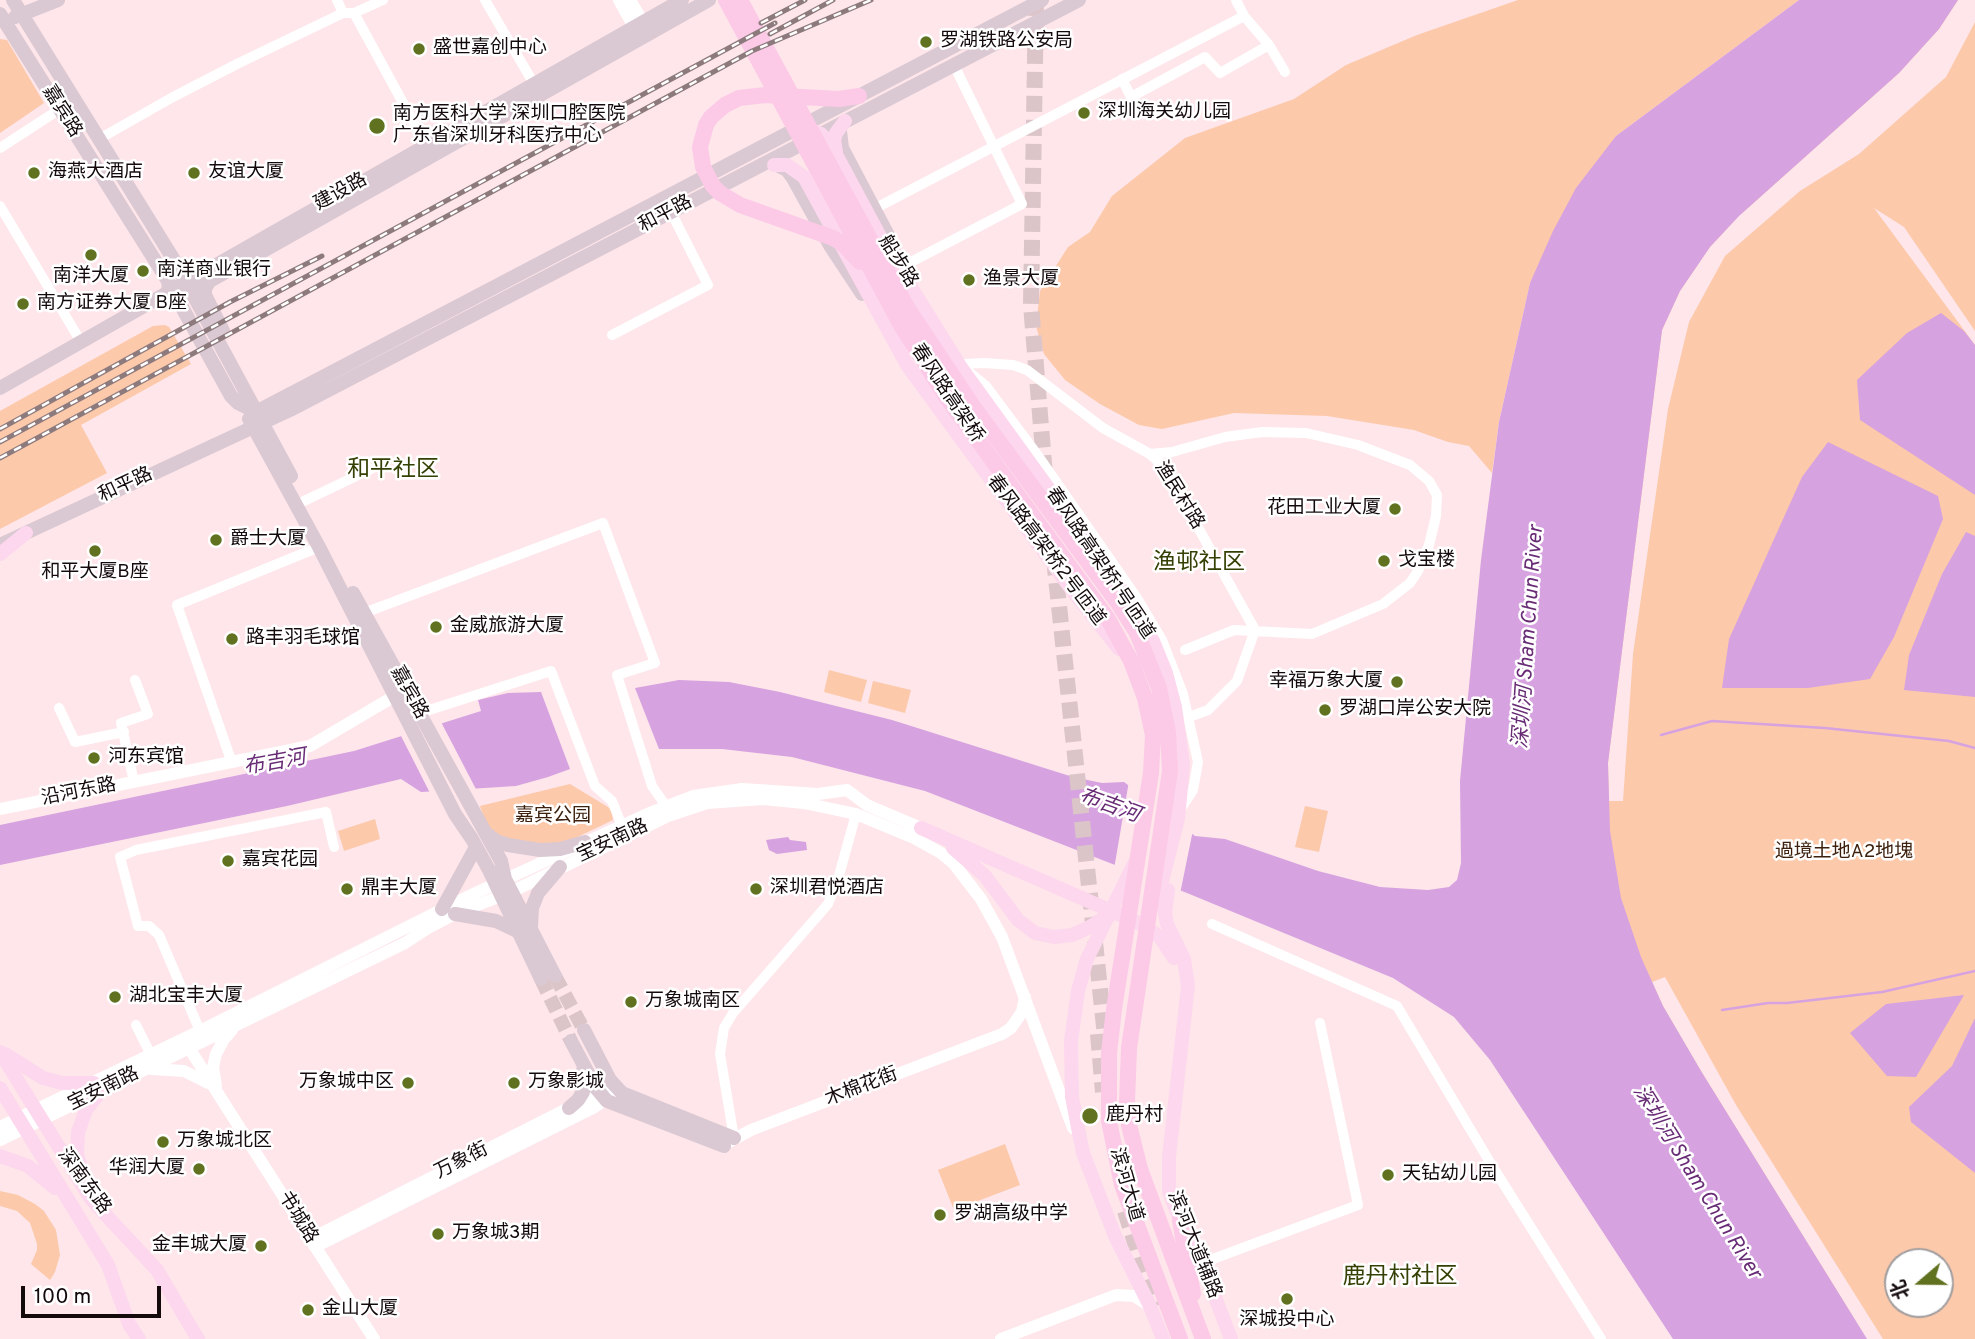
<!DOCTYPE html>
<html>
<head>
<meta charset="utf-8">
<style>
  body { margin:0 }
  #map { position:relative; width:1975px; height:1339px; overflow:hidden; background:#fee6ea; font-family:Overpass,"Noto Sans SC",sans-serif }
  canvas { display:block }
  .north { position:absolute; left:1884px; top:1248px; width:70px; height:70px; box-sizing:border-box; background:#fff; border:2px solid #a19d9e; border-radius:50%; rotate:250deg; font-size:19px; font-weight:700; line-height:28px; text-align:center; color:#140a0c }
  .north::after { content:''; display:block; margin:auto; width:24px; height:32px; background:#60711f; clip-path:polygon(50% 0,100% 100%,50% 72%,0 100%) }
  .scale { position:absolute; left:21px; top:1286px; width:140px; height:32px; box-sizing:border-box; border:4px solid #140a0c; border-top:0; padding-left:9px; font-size:21px; line-height:24px; white-space:nowrap; color:#140a0c; -webkit-text-stroke:5px #fff; paint-order:stroke }
</style>
</head>
<body>
<div id="map">
<canvas width="1975" height="1339"></canvas>
<div class="north">北</div>
<div class="scale">100 m</div>
</div>
<script>
const context = document.querySelector('canvas').getContext('2d');
context.lineJoin = 'round';
function fillPath(path, color) {
  context.fillStyle = color;
  context.fill(path, 'evenodd');
}
function toPath(rows) {
  const path = new Path2D();
  for (const r of rows) {
    path.moveTo(r[0], r[1]);
    for (let i = 2; i < r.length; i += 2) path.lineTo(r[i], r[i + 1]);
  }
  return path;
}
function trace(path, color, width, dash) {
  context.strokeStyle = color;
  context.lineWidth = width;
  context.lineCap = dash ? 'butt' : 'round';
  context.setLineDash(dash || []);
  context.stroke(path);
}
function drawText(font, color, halo, rows, align = 'center') {
  context.font = font + ' Overpass,"Noto Sans SC",sans-serif';
  context.lineWidth = 5;
  context.setLineDash([]);
  context.textBaseline = 'middle';
  context.strokeStyle = halo;
  context.fillStyle = color;
  for (const [text, x, y, turn = 0] of rows) {
    context.save();
    context.translate(x, y);
    context.rotate((+turn || 0) * Math.PI / 180);
    context.textAlign = isNaN(turn) ? turn : align;
    if (halo) context.strokeText(text, 0, 0);
    context.fillText(text, 0, 0);
    context.restore();
  }
}
fillPath(toPath([
  [1518,0,1799,0,1616,136,1530,283,1499,422,1492,473,1469,446,1448,442,1414,430,1327,416,1234,413,1162,429,1139,425,1100,404,1065,380,1044,354,1036,326,1040,291,1068,247,1090,232,1112,196,1185,138,1294,99,1346,65,1417,35],
  [1958,0,1939,29,1899,73,1739,216,1710,247,1680,291,1662,330,1608,763,1609,801,1623,801,1633,654,1668,409,1689,322,1725,256,1800,191,1859,154,1946,77,1975,22,1975,331,1904,227,1874,208,1975,345,1975,1339,1883,1339,1736,1105,1665,977,1652,982,1663,1006,1701,1071,1867,1339,1618,947,1598,712,1662,292],
  [1898,1262,1940,1262,1940,1304,1898,1304],
  [0,39,7,40,44,103,0,133],
  [165,325,169,327,191,364,81,425,107,473,0,529,0,411,153,326],
  [829,670,867,680,861,702,824,692],
  [873,681,911,690,905,713,868,703],
  [570,784,608,807,612,811,613,820,567,842,557,845,511,843,488,830,480,806],
  [1305,806,1328,811,1319,852,1295,847],
  [375,819,380,839,344,851,338,831],
  [1005,1144,1020,1185,954,1210,938,1170],
  [0,1191,18,1195,35,1204,44,1211,56,1230,60,1255,55,1272,50,1280,31,1264,37,1250,37,1244,30,1223,17,1211,0,1206]
]), '#fdc9ab');
fillPath(toPath([
  [1799,0,1958,0,1939,29,1899,73,1739,216,1710,247,1680,291,1662,330,1608,763,1610,831,1621,898,1641,957,1663,1006,1701,1071,1867,1339,1673,1339,1490,1060,1454,1017,1393,978,1187,893,925,791,792,757,722,749,659,749,635,688,679,680,729,682,780,692,892,720,1073,777,1102,783,1124,782,1195,836,1225,839,1318,871,1380,887,1428,890,1449,887,1457,880,1461,863,1460,781,1481,560,1499,422,1530,283,1553,231,1576,188,1616,136],
  [1941,313,1964,331,1975,345,1975,495,1860,420,1857,380,1907,333],
  [1828,442,1938,496,1943,519,1894,637,1870,679,1808,688,1722,688,1729,639,1802,477],
  [1966,532,1975,536,1975,697,1904,690,1909,655,1942,574],
  [541,692,570,769,548,777,516,786,421,792,401,779,287,806,0,865,0,825,354,751,481,711,478,700,508,693],
  [788,837,790,840,806,842,807,850,777,854,769,850,766,840],
  [1964,995,1916,1077,1887,1076,1850,1033,1886,1004],
  [1975,1018,1975,1173,1911,1122,1909,1107,1952,1066]
]), '#d6a2e0');
fillPath(toPath([
  [440,720,478,793,431,795,401,736,421,726],
  [1129,781,1193,830,1180,894,1114,869]
]), '#fee6ea');
trace(toPath([
  [1661,735,1712,721,1825,728,1949,741,1975,748],
  [1722,1010,1768,1003,1787,1003,1882,992,1975,971]
]), '#d6a2e0', 2.5);
trace(toPath([
  [555,976,584,1030],
  [541,979,571,1041]
]), '#dbc5c9', 14, [14, 7]);
trace(toPath([
  [1036,0,1031,305,1045,475],
  [1054,559,1106,1045],
  [1098,1034,1103,1092],
  [1125,1211,1155,1306]
]), '#dbc5c9', 16, [16, 8]);
trace(toPath([
  [337,0,343,13],
  [485,0,534,84],
  [1236,0,1244,16,1269,45,1285,72],
  [354,13,426,145],
  [1122,79,1131,97,1205,57,1220,73,1269,45],
  [99,139,173,97,239,63,343,13,354,13,383,0],
  [0,148,60,109],
  [0,206,81,342],
  [874,209,1244,16],
  [897,263,911,262,1022,204,954,65],
  [612,335,708,285,671,212],
  [956,367,964,364,984,363,1013,365,1027,370,1103,428,1150,454,1165,468,1255,630,1237,681,1208,710,1189,717],
  [965,369,986,386,1039,457,1137,598,1162,640,1183,694,1198,762,1193,790,1180,810],
  [1150,454,1172,452,1225,437,1262,432,1306,433,1358,445,1410,465,1429,481,1437,495,1436,516,1429,545,1418,571,1410,583,1383,604,1312,634,1234,630,1185,650],
  [304,501,371,469],
  [364,613,603,523,655,663,617,675,652,786,666,806],
  [59,708,75,742,124,732],
  [420,713,551,671,595,786,612,801,622,826],
  [232,763,177,605,319,547],
  [134,782,121,723,148,714,135,680],
  [1212,924,1397,1006,1491,1164,1601,1339],
  [136,1025,151,1055],
  [200,1031,159,935,149,926,138,926,120,857,136,850,326,812,334,847],
  [734,1138,720,1054,724,1028,733,1013,828,904,838,879,856,814],
  [1202,1263,1358,1205,1320,1023]
]), '#fff', 10);
trace(toPath([
  [619,0,634,27],
  [630,0,643,22],
  [0,809,310,746,393,697],
  [189,1048,374,1339],
  [152,1069,184,1071,208,1083],
  [216,1086,213,1067,216,1054,224,1039,232,1030],
  [0,1127,200,1031,467,897,652,812,693,796,742,789,818,794,847,790,867,805,921,828],
  [0,1140,405,943,428,928,455,914,511,892,668,816,707,803,763,799,804,803,856,814,914,838,941,853,954,864,981,899,1002,937,1073,1128],
  [727,1143,751,1130,1002,1034,1011,1028,1022,1012,1025,997],
  [310,1239,602,1091,610,1090,625,1095],
  [315,1247,593,1108,614,1094],
  [1001,1339,1116,1295,1134,1296,1150,1306]
]), '#fff', 12);
trace(toPath([
  [13,0,177,265,291,476],
  [0,14,168,281,169,288,166,294],
  [15,17,58,0],
  [840,131,842,148,889,237,896,258],
  [779,166,787,170,793,178,831,247,862,294],
  [210,281,205,288,205,295,223,331],
  [166,294,172,294,178,300,231,396,238,403,256,412],
  [194,297,196,290,210,281,709,0],
  [0,388,682,0],
  [0,545,290,410,1079,0],
  [353,593,501,861,505,879,555,976],
  [486,833,496,841,508,845,540,850,560,849,585,842],
  [442,909,476,847],
  [455,914,496,921,519,932],
  [531,926,532,908,538,893,560,867],
  [541,979,489,870,472,839,455,814,319,547,249,419,256,412,1042,0],
  [584,1030,610,1080,622,1093,734,1138],
  [571,1041,596,1088,607,1101,724,1146],
  [569,1108,578,1100,583,1092,583,1070]
]), '#dac8d2', 14);
trace(toPath([
  [806,128,821,134,831,145,883,242,960,366,1122,590,1153,641,1166,673,1175,707,1183,765,1178,819,1156,904],
  [836,152,834,140,836,133,845,121],
  [774,165,787,165,804,177,907,365,1075,594,1119,649],
  [0,554,26,533],
  [921,828,1139,923,1160,937,1174,958],
  [953,848,985,876,1018,920,1035,933,1054,937,1072,935,1090,927,1107,916],
  [1134,864,1087,959,1078,991,1071,1041,1072,1097,1083,1153,1115,1236,1150,1306,1163,1339],
  [1168,890,1165,913,1167,924,1184,959,1188,986,1169,1157,1169,1192,1180,1220,1202,1263,1231,1339],
  [0,1052,91,1199,157,1270,198,1339],
  [5,1054,43,1078,62,1083,94,1083],
  [0,1088,108,1265,129,1324,139,1339],
  [0,1156,28,1166,55,1188],
  [84,1178,77,1154,78,1132,86,1110,100,1092]
]), '#fdd7ed', 14);
trace(toPath([
  [726,0,902,327,945,395,1108,619,1131,661,1145,698,1153,735,1151,773,1114,1009,1109,1053,1109,1121,1122,1185,1180,1339],
  [740,0,908,309,972,405,1118,603,1137,633,1159,688,1168,732,1170,771,1129,1048,1127,1103,1129,1125,1140,1169,1203,1339],
  [859,96,839,99,765,95,739,98,725,105,711,117,706,125,700,147,703,167,713,186,720,193,740,205,833,238,843,244,860,262],
  [1180,1220,1193,1294]
]), '#fccae7', 16);
const rail = toPath([
  [761,23,805,0],
  [770,34,833,0],
  [0,429,230,302,322,256],
  [0,442,775,23],
  [0,458,752,51,871,0]
]);
trace(rail, '#8c7a7d', 5);
trace(rail, '#fff', 2.5, [8]);
for (const [x, y, r, color] of [
  [926,42,7,"#60711f"],
  [419,49,7,"#60711f"],
  [1084,113,7,"#60711f"],
  [377,126,9,"#60711f"],
  [34,173,7,"#60711f"],
  [194,173,7,"#60711f"],
  [91,255,7,"#60711f"],
  [143,271,7,"#60711f"],
  [969,280,7,"#60711f"],
  [23,304,7,"#60711f"],
  [1395,509,7,"#60711f"],
  [216,540,7,"#60711f"],
  [95,551,7,"#60711f"],
  [1384,561,7,"#60711f"],
  [436,627,7,"#60711f"],
  [232,639,7,"#60711f"],
  [1397,682,7,"#60711f"],
  [1325,710,7,"#60711f"],
  [94,758,7,"#60711f"],
  [228,861,7,"#60711f"],
  [347,889,7,"#60711f"],
  [756,889,7,"#60711f"],
  [115,997,7,"#60711f"],
  [631,1002,7,"#60711f"],
  [408,1083,7,"#60711f"],
  [514,1083,7,"#60711f"],
  [1090,1116,9,"#60711f"],
  [163,1142,7,"#60711f"],
  [199,1169,7,"#60711f"],
  [1388,1175,7,"#60711f"],
  [940,1215,7,"#60711f"],
  [438,1234,7,"#60711f"],
  [261,1246,7,"#60711f"],
  [1287,1299,7,"#60711f"],
  [308,1310,7,"#60711f"]
]) {
  const dot = new Path2D();
  dot.arc(x, y, r, 0, 2 * Math.PI);
  context.fillStyle = color;
  context.fill(dot);
  trace(dot, '#fff', 2.5);
}
drawText('19px', '#140a0c', '#fff', [
  ["罗湖铁路公安局",940,42],
  ["盛世嘉创中心",433,49],
  ["深圳海关幼儿园",1098,113],
  ["南方医科大学 深圳口腔医院",393,115],
  ["广东省深圳牙科医疗中心",393,137],
  ["海燕大酒店",48,173],
  ["友谊大厦",208,173],
  ["南洋商业银行",157,271],
  ["南洋大厦",91,277,"center"],
  ["渔景大厦",983,280],
  ["南方证券大厦 B座",37,304],
  ["花田工业大厦",1381,509,"right"],
  ["爵士大厦",230,540],
  ["戈宝楼",1398,561],
  ["和平大厦B座",95,573,"center"],
  ["金威旅游大厦",450,627],
  ["路丰羽毛球馆",246,639],
  ["幸福万象大厦",1383,682,"right"],
  ["罗湖口岸公安大院",1339,710],
  ["河东宾馆",108,758],
  ["嘉宾花园",242,861],
  ["鼎丰大厦",361,889],
  ["深圳君悦酒店",770,889],
  ["湖北宝丰大厦",129,997],
  ["万象城南区",645,1002],
  ["万象城中区",394,1083,"right"],
  ["万象影城",528,1083],
  ["鹿丹村",1106,1116],
  ["万象城北区",177,1142],
  ["华润大厦",185,1169,"right"],
  ["天钻幼儿园",1402,1175],
  ["罗湖高级中学",954,1215],
  ["万象城3期",452,1234],
  ["金丰城大厦",247,1246,"right"],
  ["金山大厦",322,1310],
  ["深城投中心",1287,1321,"center"]
], 'left');
drawText('19px', '#140a0c', '#fff', [
  ["嘉宾路",61,112,58],
  ["建设路",341,193,-29],
  ["和平路",666,215,-28],
  ["船步路",897,262,58],
  ["春风路高架桥",946,394,56],
  ["和平路",126,486,-25],
  ["渔民村路",1178,496,58],
  ["春风路高架桥2号匝道",1045,551,53],
  ["春风路高架桥1号匝道",1099,564,56],
  ["嘉宾路",408,693,61],
  ["沿河东路",79,793,-11],
  ["宝安南路",613,842,-25],
  ["木棉花街",862,1088,-21],
  ["宝安南路",104,1090,-26],
  ["万象街",462,1162,-27],
  ["深南东路",83,1182,54],
  ["滨河大道",1125,1185,74],
  ["书城路",297,1218,58],
  ["滨河大道辅路",1193,1245,68]
]);
drawText('19px', '#3d210e', '#fff', [
  ["嘉宾公园",553,817],
  ["過境土地A2地塊",1844,853]
]);
drawText('italic 21px', '#682b75', '#fff', [
  ["深圳河 Sham Chun River",1530,637,-86],
  ["布吉河",275,764,-10],
  ["布吉河",1109,807,20],
  ["深圳河 Sham Chun River",1696,1183,58]
]);
drawText('23px', '#354004', '#fff', [
  ["和平社区",393,471],
  ["渔邨社区",1199,564],
  ["鹿丹村社区",1400,1278]
]);
</script>
</body>
</html>
